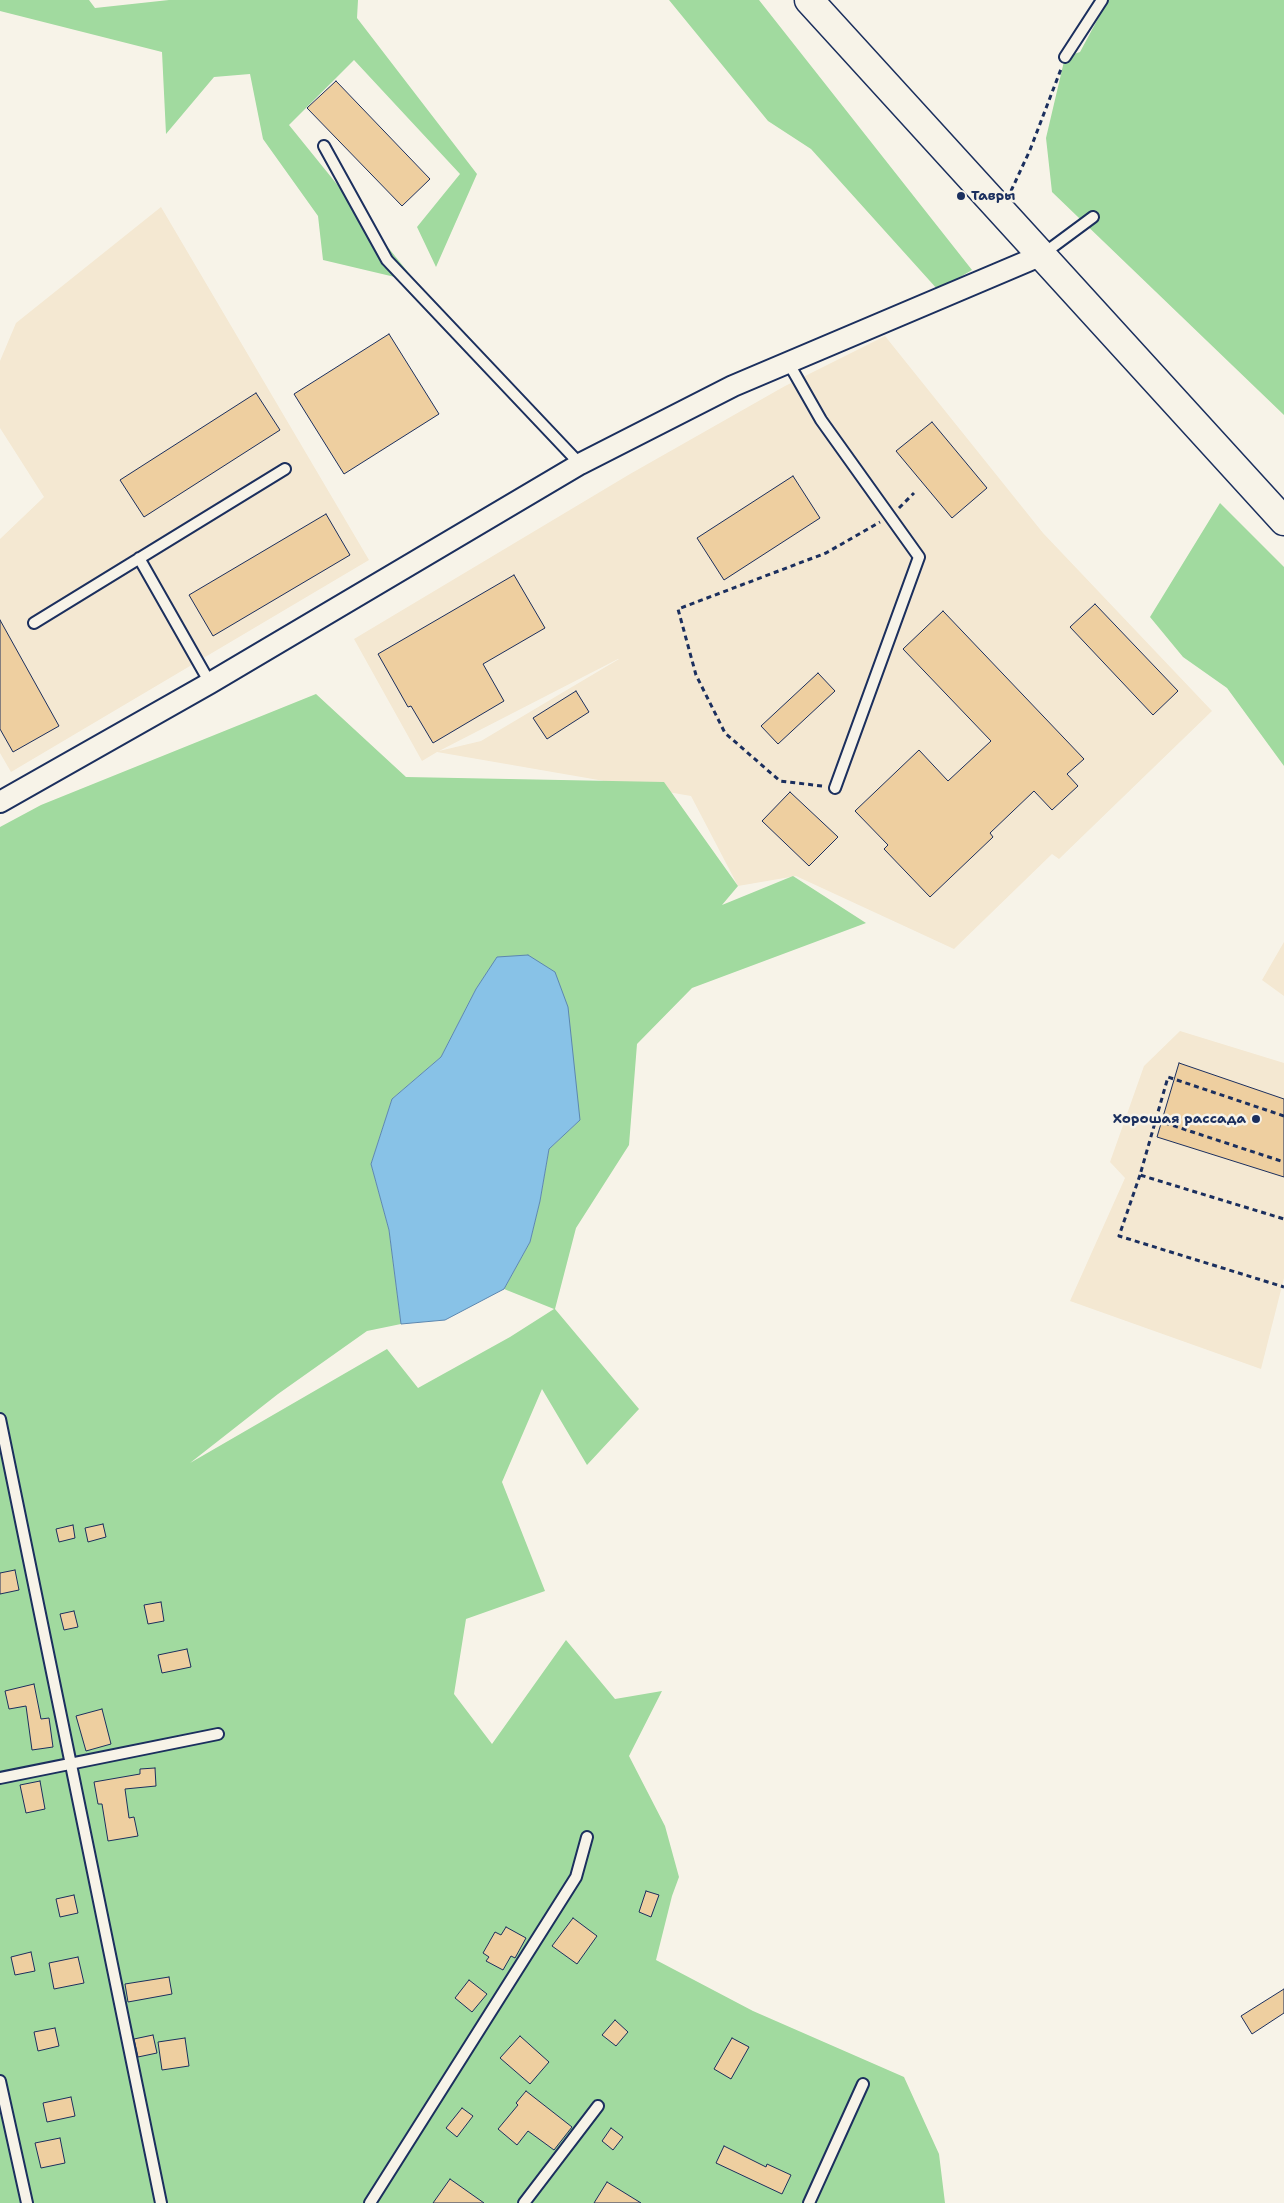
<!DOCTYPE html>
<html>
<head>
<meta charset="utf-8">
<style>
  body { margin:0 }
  canvas { display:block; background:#f7f3e8 }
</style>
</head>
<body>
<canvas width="1284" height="2203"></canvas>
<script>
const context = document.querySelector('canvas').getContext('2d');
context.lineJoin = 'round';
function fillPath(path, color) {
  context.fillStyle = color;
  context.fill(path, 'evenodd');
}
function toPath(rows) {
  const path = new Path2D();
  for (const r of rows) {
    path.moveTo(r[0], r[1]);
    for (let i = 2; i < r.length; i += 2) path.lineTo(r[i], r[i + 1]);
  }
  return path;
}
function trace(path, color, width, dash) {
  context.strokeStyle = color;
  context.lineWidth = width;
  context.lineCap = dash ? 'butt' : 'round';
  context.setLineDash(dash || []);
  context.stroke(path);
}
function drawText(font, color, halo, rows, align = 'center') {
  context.font = font + ' "Shantell Sans",sans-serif';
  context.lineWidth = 5;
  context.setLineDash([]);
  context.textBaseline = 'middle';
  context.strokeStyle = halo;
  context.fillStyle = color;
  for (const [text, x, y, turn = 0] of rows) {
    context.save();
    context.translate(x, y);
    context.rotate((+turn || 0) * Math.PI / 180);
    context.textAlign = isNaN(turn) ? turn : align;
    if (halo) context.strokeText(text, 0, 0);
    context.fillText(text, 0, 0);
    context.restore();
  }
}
fillPath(toPath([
  [161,207,369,560,11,772,0,753,0,539,44,497,0,428,0,361,16,323],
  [885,336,1043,533,1212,711,1059,859,1052,854,954,949,796,876,738,886,691,796,437,752,422,761,354,639,630,474,785,386],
  [619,659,481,741,439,751,618,659],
  [1284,942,1284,996,1262,980],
  [1180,1031,1284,1063,1284,1278,1261,1369,1070,1301,1125,1178,1110,1162,1144,1066]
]), '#f4e8d2');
fillPath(toPath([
  [0,0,89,0,95,8,169,0,358,0,357,18,477,174,436,267,417,227,460,174,354,60,289,125,416,282,323,260,318,216,263,139,250,74,214,77,166,134,162,52,0,11],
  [669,0,759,0,972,270,938,290,811,149,768,121],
  [1108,0,1284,0,1284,415,1052,192,1046,138,1065,57,1080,52],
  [1220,503,1284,567,1284,766,1227,688,1183,657,1150,617],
  [316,694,406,777,664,782,738,886,722,905,793,876,866,923,692,988,637,1044,629,1145,576,1228,555,1309,639,1409,587,1465,542,1389,502,1482,545,1591,466,1619,454,1694,492,1744,566,1640,615,1699,662,1691,629,1756,665,1826,679,1877,672,1896,656,1960,753,2011,904,2077,939,2154,945,2203,0,2203,0,827,41,805],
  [497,958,580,1120,549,1149,540,1201,530,1242,504,1289,554,1309,510,1337,418,1388,387,1349,190,1463,278,1394,367,1331,401,1324,389,1230,371,1164,392,1099,441,1057,476,989]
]), '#a1da9f');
const water = toPath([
  [528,955,555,972,568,1007,580,1120,549,1149,540,1201,530,1242,504,1289,445,1320,401,1324,389,1230,371,1164,392,1099,441,1057,476,989,497,957,528,955]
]);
fillPath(water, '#88c2e7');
trace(water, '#5c87b0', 1);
const building = toPath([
  [336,81,430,179,402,206,307,108,336,81],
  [389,334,439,414,344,474,294,394,389,334],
  [256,393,280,430,144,517,120,480,256,393],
  [932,422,987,488,952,518,896,451,932,422],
  [793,476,820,518,724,580,697,538,793,476],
  [326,514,350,555,213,636,189,595,326,514],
  [514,575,545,628,483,664,504,701,433,743,411,706,408,707,378,654,514,575],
  [1095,604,1178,691,1153,715,1070,627,1095,604],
  [943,611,1084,759,1067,774,1078,786,1052,810,1034,791,990,833,993,837,930,897,884,849,888,845,855,811,919,750,948,781,991,741,903,649,943,611],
  [0,620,59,726,13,752,0,729,0,620],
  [818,673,835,691,778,744,761,726,818,673],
  [576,691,589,712,547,739,533,718,576,691],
  [790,792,838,837,809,866,762,821,790,792],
  [1179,1063,1284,1099,1284,1177,1157,1137,1179,1063],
  [103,1524,106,1537,88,1542,85,1528,103,1524],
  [73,1525,75,1538,59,1542,56,1529,73,1525],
  [15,1570,19,1590,0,1594,0,1573,15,1570],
  [161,1602,164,1621,148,1624,144,1605,161,1602],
  [74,1611,78,1627,64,1630,60,1614,74,1611],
  [187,1649,191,1667,162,1673,158,1655,187,1649],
  [34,1684,41,1719,49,1718,53,1747,32,1750,26,1706,9,1709,5,1691,34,1684],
  [102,1709,111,1744,86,1751,76,1716,102,1709],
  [155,1768,156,1786,125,1789,129,1818,134,1817,138,1836,108,1841,102,1804,98,1804,94,1782,140,1774,140,1769,155,1768],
  [40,1781,45,1809,26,1813,20,1785,40,1781],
  [646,1891,659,1895,651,1917,639,1912,646,1891],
  [74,1895,78,1913,60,1917,56,1899,74,1895],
  [573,1918,597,1936,577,1964,552,1946,573,1918],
  [506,1927,526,1938,515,1958,511,1956,503,1970,486,1961,489,1957,483,1953,495,1932,501,1935,506,1927],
  [31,1952,35,1971,15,1975,11,1957,31,1952],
  [78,1957,84,1983,54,1989,49,1963,78,1957],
  [169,1977,172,1994,128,2002,125,1984,169,1977],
  [469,1980,487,1994,472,2012,455,1998,469,1980],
  [1284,1989,1284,2013,1252,2034,1241,2016,1284,1989],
  [615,2020,628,2032,616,2046,602,2035,615,2020],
  [55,2028,59,2046,38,2051,34,2032,55,2028],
  [153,2035,157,2053,138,2057,134,2039,153,2035],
  [520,2036,549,2062,530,2084,500,2058,520,2036],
  [185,2038,189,2066,162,2070,158,2042,185,2038],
  [732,2038,749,2047,731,2079,714,2069,732,2038],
  [526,2091,572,2127,554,2150,528,2131,517,2145,498,2129,518,2105,516,2103,526,2091],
  [71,2097,75,2116,47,2122,43,2103,71,2097],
  [462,2108,473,2116,457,2137,446,2128,462,2108],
  [611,2128,623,2137,613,2150,602,2141,611,2128],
  [60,2138,65,2163,41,2168,35,2143,60,2138],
  [724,2146,766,2167,767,2164,791,2175,782,2194,716,2163,724,2146],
  [450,2179,484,2203,433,2203,450,2179],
  [607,2182,641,2203,594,2203,607,2182]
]);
fillPath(building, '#eecfa0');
trace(building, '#1b2f5e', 1);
const service = toPath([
  [1065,57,1102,0],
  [324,146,387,260,580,464],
  [1043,254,1093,217],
  [788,362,821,420,919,557,835,788],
  [139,558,210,683],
  [34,623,285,469],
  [0,1419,161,2203],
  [0,1778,218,1734],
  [0,2081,27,2203],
  [370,2203,576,1877,587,1837],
  [524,2203,598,2106],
  [809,2203,863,2084]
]);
const minor = toPath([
  [0,802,210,683,580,464,733,386,1042,255]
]);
const secondary = toPath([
  [809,0,1284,521]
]);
trace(service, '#1b2f5e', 14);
trace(minor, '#1b2f5e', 24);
trace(secondary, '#1b2f5e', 31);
trace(toPath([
  [1011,191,1030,150,1061,69],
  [899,508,914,493],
  [822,786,780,781,725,733,696,675,678,609,826,553,880,522],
  [1284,1116,1168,1077,1140,1175,1284,1219],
  [1156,1120,1284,1162],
  [1140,1175,1119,1236,1284,1287]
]), '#1b2f5e', 3, [5, 4]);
trace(service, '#f7f3e8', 10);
trace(minor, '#f7f3e8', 20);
trace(secondary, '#f7f3e8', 28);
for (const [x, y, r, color] of [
  [961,196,5,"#1b2f5e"],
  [1256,1119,5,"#1b2f5e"]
]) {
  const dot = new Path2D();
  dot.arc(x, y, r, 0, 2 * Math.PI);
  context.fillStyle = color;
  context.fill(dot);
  trace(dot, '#f7f3e8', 2);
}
drawText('bold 14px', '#1b2f5e', '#f7f3e8', [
  ["Тавры",971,196],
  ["Хорошая рассада",1246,1119,"right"]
], 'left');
</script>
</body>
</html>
